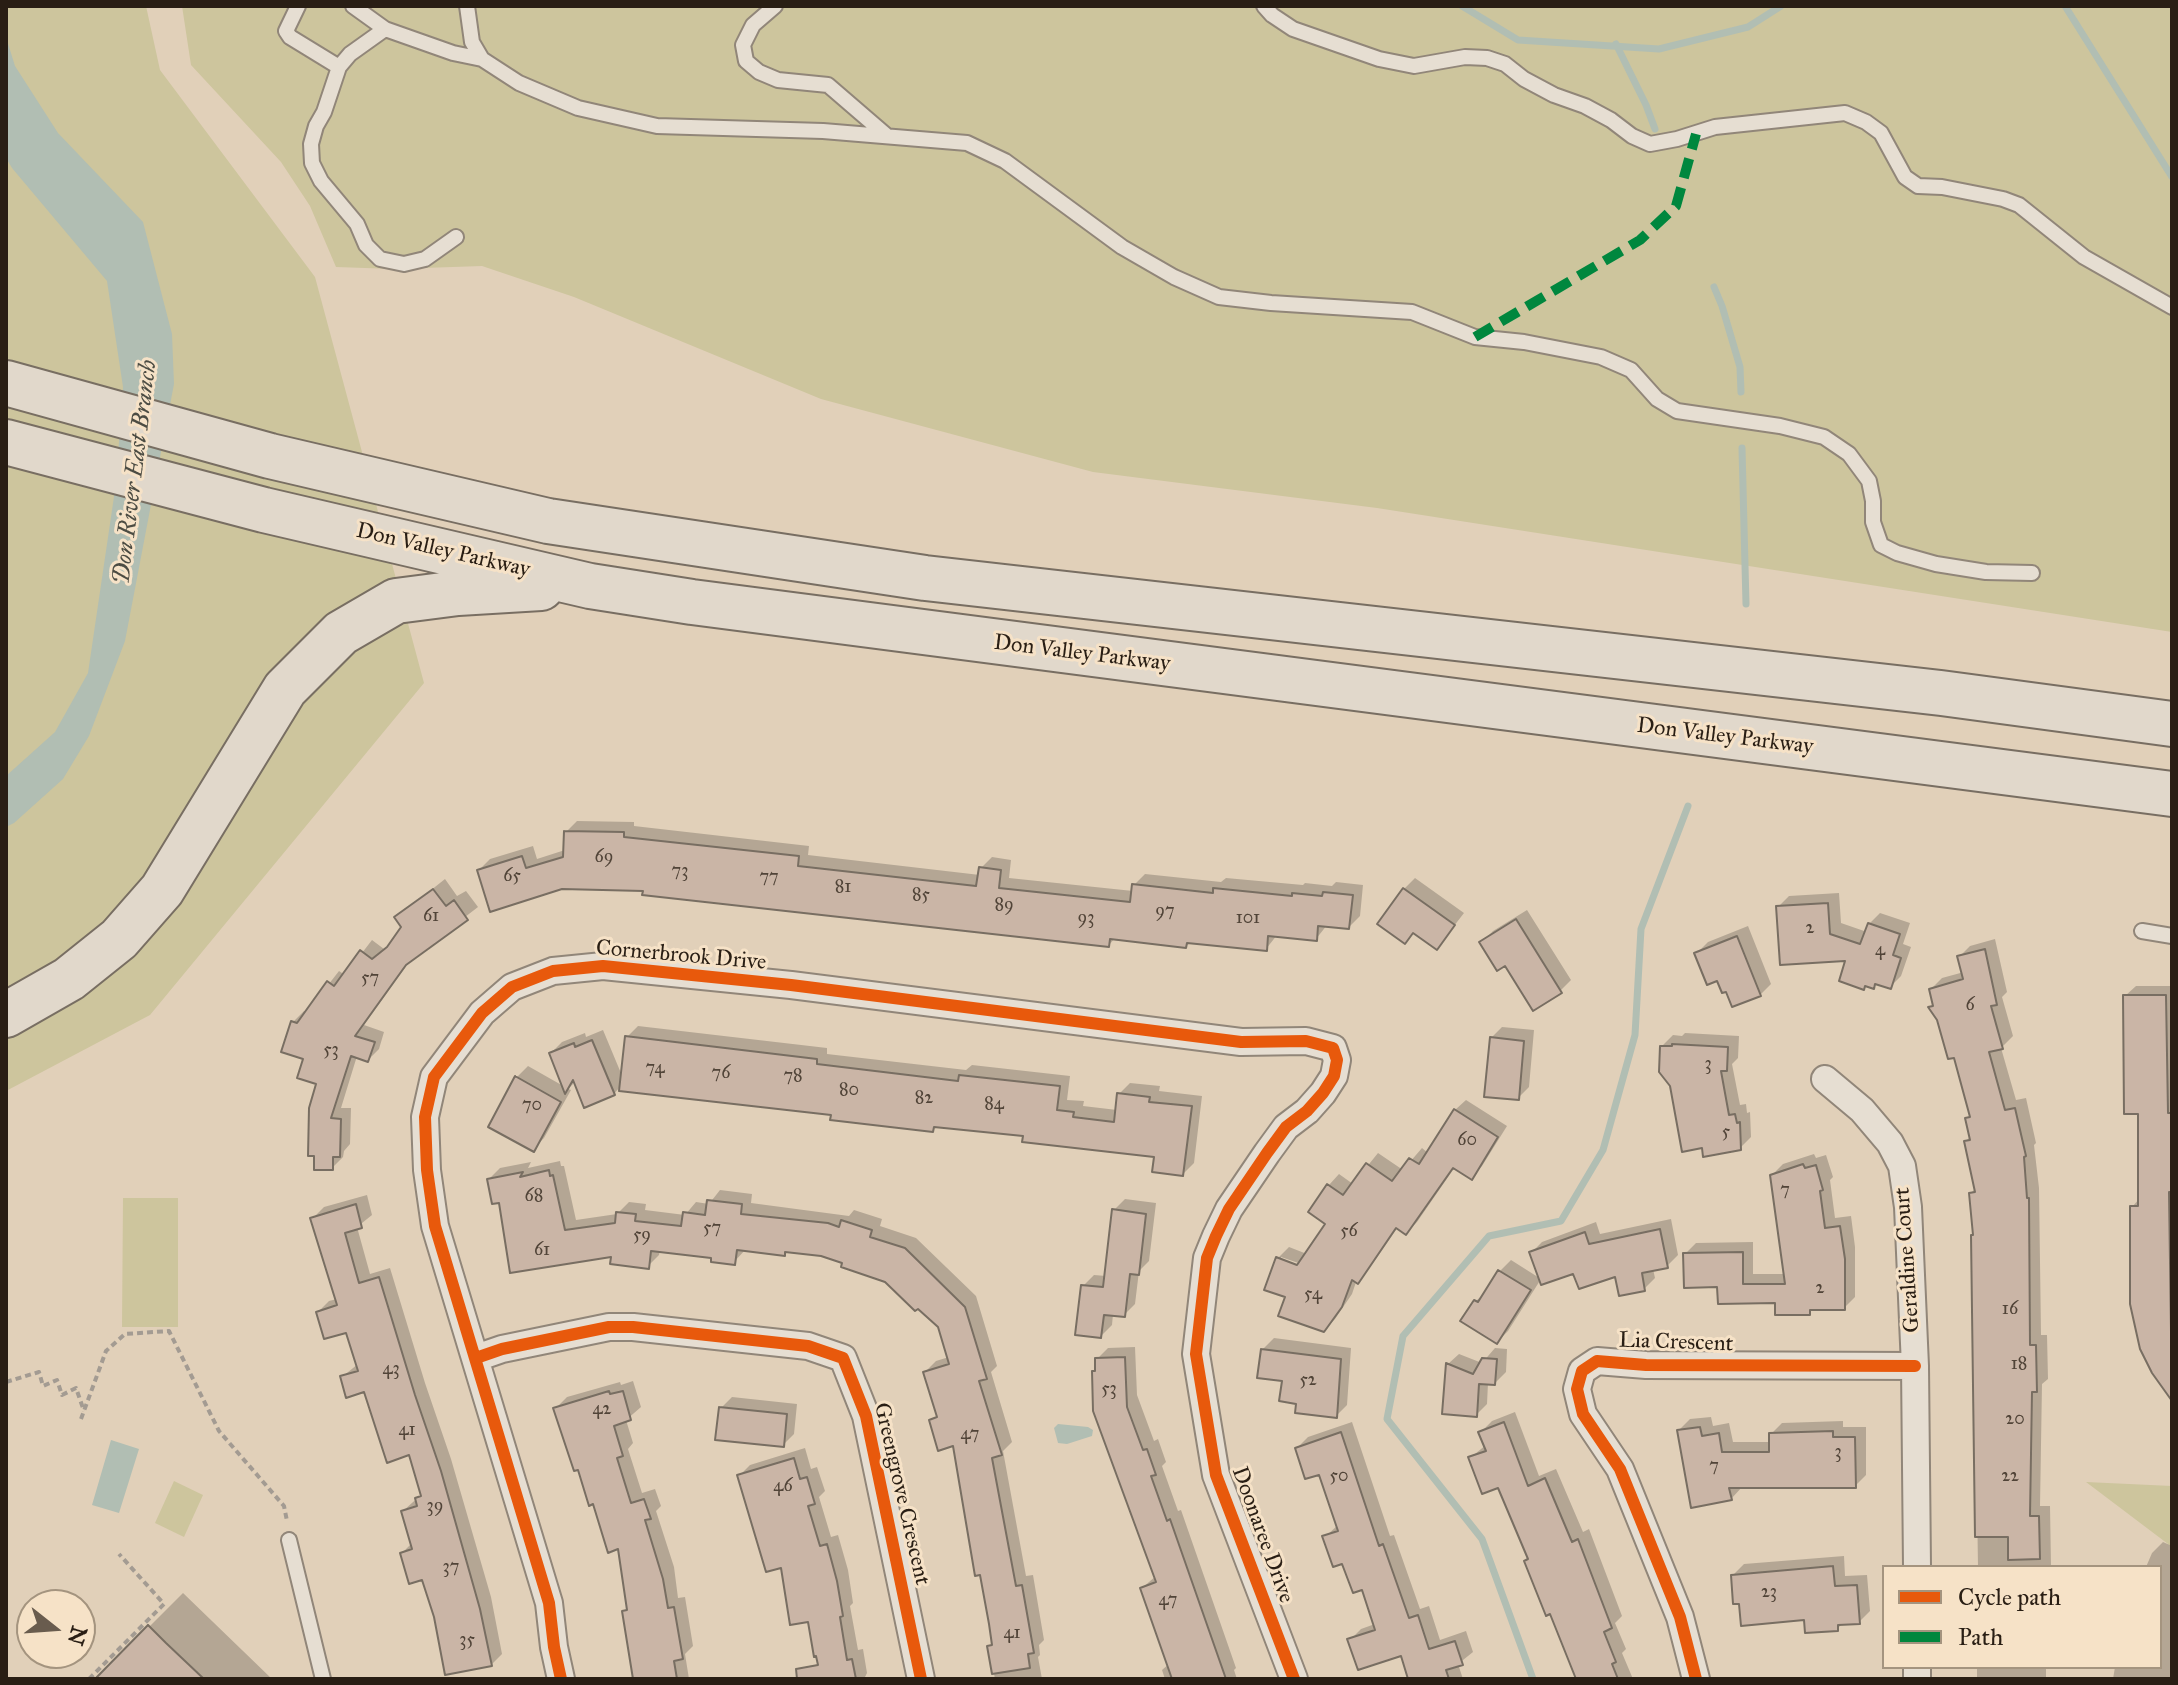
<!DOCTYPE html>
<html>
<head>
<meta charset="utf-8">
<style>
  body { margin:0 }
  #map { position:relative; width:2178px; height:1685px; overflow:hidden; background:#e1d0b9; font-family:"IM FELL Great Primer",serif }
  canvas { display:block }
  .frame { position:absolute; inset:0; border:8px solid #291e14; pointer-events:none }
  .legend { position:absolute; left:1882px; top:1565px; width:280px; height:104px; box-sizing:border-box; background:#f6e2c7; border:2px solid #a4947f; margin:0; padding:10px 14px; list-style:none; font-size:24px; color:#291e14 }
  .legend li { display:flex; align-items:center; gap:16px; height:40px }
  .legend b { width:40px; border:2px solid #a4947f }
  .north { position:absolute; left:16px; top:1589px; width:80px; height:80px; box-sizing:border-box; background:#f6e2c7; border:2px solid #a4947f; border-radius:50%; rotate:107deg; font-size:22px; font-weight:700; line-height:32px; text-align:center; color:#291e14 }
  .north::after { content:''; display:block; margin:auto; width:28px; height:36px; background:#695c4e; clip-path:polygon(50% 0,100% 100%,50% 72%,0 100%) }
</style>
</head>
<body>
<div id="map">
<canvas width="2178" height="1685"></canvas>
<div class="frame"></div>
<ul class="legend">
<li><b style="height:10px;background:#e8590c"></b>Cycle path</li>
<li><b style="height:10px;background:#00873e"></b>Path</li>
</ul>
<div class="north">N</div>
</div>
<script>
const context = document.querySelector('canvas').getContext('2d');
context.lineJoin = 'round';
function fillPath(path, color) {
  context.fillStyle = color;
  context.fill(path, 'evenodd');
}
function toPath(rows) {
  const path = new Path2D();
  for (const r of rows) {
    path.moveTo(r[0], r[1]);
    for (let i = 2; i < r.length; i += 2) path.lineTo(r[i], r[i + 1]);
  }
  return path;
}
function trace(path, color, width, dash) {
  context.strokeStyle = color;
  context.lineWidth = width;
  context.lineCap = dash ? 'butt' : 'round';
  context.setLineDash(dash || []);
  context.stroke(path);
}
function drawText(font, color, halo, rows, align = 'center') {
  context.font = font + ' "IM FELL Great Primer",serif';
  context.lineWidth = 6;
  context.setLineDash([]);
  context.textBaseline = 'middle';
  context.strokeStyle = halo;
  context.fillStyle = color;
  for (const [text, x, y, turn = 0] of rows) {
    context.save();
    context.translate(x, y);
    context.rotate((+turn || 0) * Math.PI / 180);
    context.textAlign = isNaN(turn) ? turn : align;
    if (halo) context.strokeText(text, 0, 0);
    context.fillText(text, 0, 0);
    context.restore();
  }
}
fillPath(toPath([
  [6,6,146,6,160,70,315,277,424,683,150,1015,6,1091],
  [182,6,2172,6,2172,632,1377,508,1093,472,821,399,574,297,482,266,394,269,336,267,310,206,281,162,191,65],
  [123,1198,178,1198,178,1327,122,1327],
  [174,1481,203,1495,184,1537,155,1523],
  [2086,1482,2172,1486,2172,1547]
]), '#cdc59d');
fillPath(toPath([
  [6,37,15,66,58,133,143,222,172,334,174,384,125,641,89,736,63,779,14,823,6,827,6,776,55,732,88,673,116,483,123,387,107,281,12,168,6,158],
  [1058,1424,1088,1427,1093,1430,1092,1436,1067,1444,1058,1443,1054,1428],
  [111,1440,139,1449,119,1513,92,1505]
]), '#b1beb3');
fillPath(toPath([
  [577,821,634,822,634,826,809,846,808,855,980,875,981,868,992,857,1011,860,1009,878,1133,891,1134,885,1145,874,1221,882,1226,878,1303,885,1305,883,1332,886,1336,882,1363,885,1360,916,1349,927,1327,925,1316,939,1277,935,1266,949,1191,941,1186,946,1115,938,1109,945,479,870,490,859,533,846,537,859,565,850,566,832],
  [1415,878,1464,913,1437,948,1415,931,1404,889],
  [445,879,457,896,466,891,478,907,412,958,364,1025,384,1032,379,1049,368,1060,357,1056,341,1108,351,1108,350,1144,344,1151,343,1157,332,1168,318,1083,305,1057,293,1022,304,1011,307,1012,339,971,345,975,372,940,384,949,393,942,403,927,396,918],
  [1839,893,1841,923,1867,932,1869,924,1880,913,1910,923,1903,944,1911,947,1901,976,1890,987,1877,983,1873,987,1867,984,1863,988,1848,959,1778,907,1789,896],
  [1527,910,1571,980,1560,991,1505,963,1482,942,1493,931],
  [1748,926,1771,984,1760,995,1718,978,1697,953,1708,942],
  [1995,939,2007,992,2002,997,2013,1036,2001,1048,2016,1100,2026,1098,2036,1143,2034,1145,2039,1188,2041,1335,2047,1335,2048,1379,2042,1384,2040,1506,2050,1506,2051,1566,2063,1567,1978,1567,1973,1236,1975,1234,1971,1193,1976,1188,1966,1141,1971,1136,1968,1119,1972,1115,1955,1055,1931,1007,1935,1004,1931,989,1942,978,1964,972,1959,957,1970,946],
  [2136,986,2172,986,2172,1393,2154,1372,2132,1207,2140,1198,2140,1112,2125,996],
  [638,1026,827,1048,827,1054,966,1070,972,1065,1070,1076,1067,1100,1084,1101,1083,1106,1117,1110,1119,1094,1130,1083,1160,1086,1159,1091,1202,1096,1194,1163,1183,1174,1156,1155,1025,1134,937,1125,932,1130,833,1113,619,1088,614,1094,576,1081,568,1089,571,1090,544,1138,533,1149,491,1126,517,1077,528,1066,565,1087,551,1053,562,1042,585,1033,586,1037,603,1030,623,1078,627,1037],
  [1502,1027,1534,1030,1529,1087,1518,1098,1491,1038],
  [1685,1033,1739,1036,1738,1058,1732,1064,1740,1105,1746,1104,1747,1113,1750,1112,1751,1137,1740,1148,1662,1046,1673,1035,1682,1036],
  [1466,1100,1507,1126,1482,1166,1471,1177,1455,1167,1417,1222,1406,1233,1398,1227,1368,1270,1356,1282,1352,1294,1335,1319,1324,1330,1287,1296,1278,1258,1289,1247,1307,1254,1328,1224,1329,1185,1339,1174,1353,1184,1378,1153,1403,1170,1422,1148,1428,1153,1455,1110],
  [1281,1257,1307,1266,1306,1270,1281,1261],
  [1814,1154,1816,1158,1826,1155,1833,1177,1830,1180,1835,1218,1851,1216,1855,1247,1855,1297,1844,1308,1814,1308,1809,1313,1719,1285,1685,1254,1696,1243,1753,1242,1753,1274,1786,1274,1772,1175,1783,1164],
  [560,1161,561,1166,564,1166,576,1220,617,1214,629,1202,646,1204,645,1210,685,1215,696,1202,709,1204,720,1190,752,1194,751,1203,849,1216,854,1210,882,1219,880,1226,916,1238,976,1296,997,1366,991,1372,1012,1442,1003,1451,1026,1576,1033,1575,1044,1640,1039,1645,1040,1655,1038,1657,1042,1679,995,1679,989,1647,994,1642,954,1444,931,1420,938,1414,925,1372,936,1361,949,1357,940,1326,886,1280,822,1254,788,1250,784,1254,746,1249,734,1262,713,1256,660,1250,659,1255,648,1266,613,1255,500,1200,489,1179,500,1168,531,1162,528,1168],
  [367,1195,372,1215,357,1227,370,1274,390,1268,425,1383,451,1459,491,1597,502,1654,491,1665,436,1617,424,1578,402,1553,412,1543,403,1511,422,1494,410,1453,365,1390,342,1377,358,1364,348,1330,318,1312,329,1301,337,1299,313,1218,324,1207],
  [1125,1199,1156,1203,1149,1261,1139,1271,1135,1304,1124,1315,1113,1314,1112,1325,1101,1336,1083,1286,1094,1275,1106,1276,1114,1210],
  [1671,1219,1678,1255,1667,1266,1653,1269,1655,1278,1644,1289,1616,1274,1574,1271,1531,1253,1542,1242,1596,1222,1600,1234],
  [1511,1260,1541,1279,1508,1331,1497,1342,1476,1301,1487,1291,1500,1271],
  [1274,1338,1351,1348,1347,1405,1336,1416,1298,1402,1263,1349],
  [1135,1347,1137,1395,1154,1441,1158,1439,1166,1462,1162,1466,1178,1511,1181,1510,1236,1668,1234,1670,1237,1679,1165,1679,1162,1670,1169,1664,1142,1588,1156,1576,1097,1369,1097,1359,1108,1348],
  [1495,1348,1507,1349,1506,1372,1495,1383,1488,1383,1487,1404,1476,1415,1448,1364,1459,1354,1482,1363],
  [633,1381,641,1407,626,1420,633,1443,628,1449,642,1493,655,1489,661,1506,656,1511,674,1567,678,1598,685,1597,693,1646,685,1654,689,1679,635,1679,624,1612,629,1607,620,1547,594,1502,556,1408,567,1397,620,1382,621,1385],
  [732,1397,797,1404,794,1434,783,1445,721,1408],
  [1515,1412,1539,1476,1556,1469,1583,1532,1589,1529,1622,1616,1615,1623,1626,1649,1622,1653,1633,1679,1579,1679,1499,1485,1470,1458,1486,1445,1481,1432,1492,1421],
  [1711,1417,1713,1426,1729,1423,1733,1442,1771,1442,1771,1434,1782,1423,1843,1421,1843,1427,1866,1427,1866,1475,1855,1486,1743,1486,1731,1499,1679,1430,1690,1419],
  [1352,1422,1390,1536,1394,1535,1420,1609,1429,1606,1440,1640,1466,1631,1473,1652,1458,1664,1463,1679,1410,1679,1402,1653,1350,1640,1361,1629,1375,1624,1363,1587,1325,1537,1338,1525,1320,1472,1297,1448,1308,1437],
  [805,1448,811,1469,817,1467,825,1491,819,1497,831,1537,838,1535,848,1570,853,1603,850,1606,858,1650,863,1649,867,1673,864,1679,820,1679,809,1620,739,1476,750,1465],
  [2163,1542,2172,1546,2172,1679,2113,1679,2115,1667,2160,1667,2160,1567,2146,1567,2152,1553],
  [1844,1556,1845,1576,1867,1575,1870,1611,1859,1622,1843,1623,1837,1629,1806,1617,1740,1601,1733,1575,1744,1564],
  [183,1593,272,1679,105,1679,101,1675],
  [1977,1667,2046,1667,2046,1679,1977,1679]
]), '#0003');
trace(toPath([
  [1462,6,1518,40,1659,49,1748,27,1781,6],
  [2065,6,2172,177],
  [1616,44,1646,105,1655,129],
  [1714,287,1722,306,1740,367,1741,392],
  [1742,448,1746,604],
  [1533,1679,1482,1539,1387,1419,1403,1336,1489,1236,1561,1221,1603,1150,1635,1035,1641,929,1688,806]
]), '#b1beb3', 7);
const building = toPath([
  [564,831,624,832,624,837,799,856,798,866,976,886,979,867,1001,870,999,888,1130,902,1132,884,1213,893,1213,888,1292,896,1292,893,1322,896,1323,892,1353,895,1349,929,1318,926,1317,941,1268,936,1267,951,1187,943,1186,948,1110,939,1109,947,642,895,643,891,562,889,490,912,477,870,522,856,526,868,563,857,564,831],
  [1403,888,1455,925,1437,950,1413,933,1405,944,1377,924,1403,888],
  [433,889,446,906,454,900,468,920,406,965,355,1036,375,1042,368,1062,351,1056,331,1118,341,1119,340,1157,333,1157,333,1170,314,1170,314,1156,308,1156,309,1108,316,1084,297,1078,303,1059,281,1052,291,1021,297,1023,327,981,334,986,360,950,372,959,387,947,401,927,394,917,433,889],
  [1828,903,1830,934,1860,944,1868,923,1900,934,1893,955,1901,958,1891,989,1875,984,1874,989,1865,986,1864,990,1839,981,1845,961,1780,965,1776,906,1828,903],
  [1516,919,1562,993,1533,1011,1505,966,1497,971,1479,942,1516,919],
  [1737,936,1761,996,1732,1007,1726,992,1722,993,1717,981,1707,985,1694,953,1737,936],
  [1985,949,1997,1005,1991,1006,2003,1049,1989,1052,2005,1110,2015,1108,2026,1156,2024,1157,2027,1198,2029,1198,2030,1345,2036,1345,2037,1392,2032,1392,2030,1516,2039,1516,2040,1559,2008,1560,2008,1537,1975,1537,1971,1235,1973,1235,1969,1193,1975,1192,1964,1141,1970,1140,1965,1118,1970,1117,1954,1058,1948,1059,1937,1020,1928,1007,1933,1006,1929,989,1963,979,1957,956,1985,949],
  [2123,995,2166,995,2168,1113,2172,1113,2172,1192,2169,1192,2172,1401,2152,1373,2140,1349,2130,1304,2130,1206,2138,1206,2138,1114,2124,1114,2123,995],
  [625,1036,817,1059,817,1064,958,1081,959,1075,1060,1086,1057,1110,1074,1112,1073,1117,1114,1122,1117,1093,1150,1097,1149,1102,1192,1106,1183,1176,1152,1172,1154,1157,1022,1142,1023,1136,934,1127,933,1132,830,1120,831,1115,619,1091,625,1036],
  [1490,1037,1524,1041,1519,1100,1484,1097,1490,1037],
  [592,1040,615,1095,584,1108,573,1080,565,1094,549,1053,574,1043,575,1047,592,1040],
  [1672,1044,1728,1047,1727,1071,1721,1071,1729,1115,1735,1114,1737,1123,1740,1122,1741,1150,1703,1157,1702,1148,1682,1152,1670,1086,1659,1072,1660,1046,1672,1046,1672,1044],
  [515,1076,561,1102,534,1152,488,1127,515,1076],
  [1454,1109,1498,1137,1472,1180,1453,1168,1406,1235,1396,1228,1358,1284,1352,1280,1342,1307,1324,1332,1278,1316,1285,1297,1264,1290,1276,1257,1297,1265,1325,1224,1308,1212,1327,1184,1343,1195,1366,1163,1392,1181,1409,1158,1419,1164,1454,1109],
  [1803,1164,1805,1168,1816,1165,1823,1190,1820,1191,1825,1228,1840,1226,1845,1259,1845,1310,1810,1310,1810,1315,1775,1315,1775,1303,1718,1304,1717,1287,1684,1288,1683,1253,1743,1252,1743,1284,1785,1284,1770,1175,1803,1164],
  [549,1170,550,1176,553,1175,565,1230,615,1223,616,1212,636,1214,635,1221,681,1226,683,1212,705,1215,707,1200,742,1204,741,1214,828,1223,839,1227,841,1220,872,1230,870,1237,905,1248,965,1307,987,1379,979,1381,1002,1455,992,1458,1016,1586,1022,1585,1034,1653,1028,1654,1030,1668,992,1674,987,1646,992,1645,989,1624,980,1575,975,1576,953,1446,938,1451,929,1420,937,1417,923,1372,949,1364,938,1327,918,1309,915,1311,885,1282,841,1267,842,1263,821,1256,785,1252,785,1256,737,1250,735,1265,711,1262,711,1258,651,1251,649,1269,610,1264,611,1257,510,1273,499,1203,492,1204,487,1179,523,1172,520,1177,549,1170],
  [356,1204,362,1228,345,1233,359,1283,379,1277,415,1395,441,1471,480,1609,492,1666,445,1675,434,1617,422,1580,409,1584,400,1553,412,1549,401,1511,417,1506,415,1498,421,1496,409,1455,387,1463,364,1392,346,1398,340,1376,358,1371,346,1333,324,1339,316,1312,337,1305,310,1218,356,1204],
  [1112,1209,1146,1214,1139,1275,1130,1274,1125,1317,1104,1315,1101,1338,1075,1335,1081,1285,1103,1287,1112,1209],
  [1660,1229,1668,1268,1642,1273,1645,1291,1619,1296,1615,1277,1579,1289,1573,1274,1541,1285,1529,1252,1585,1232,1589,1244,1660,1229],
  [1498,1270,1531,1290,1497,1344,1460,1321,1474,1300,1478,1302,1498,1270],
  [1261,1349,1341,1359,1337,1418,1295,1413,1296,1404,1279,1401,1282,1381,1257,1378,1261,1349],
  [1125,1357,1127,1407,1143,1450,1147,1449,1156,1475,1151,1476,1167,1521,1170,1519,1226,1679,1172,1679,1140,1588,1156,1582,1093,1411,1092,1371,1095,1371,1095,1358,1125,1357],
  [1482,1358,1497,1359,1495,1385,1479,1384,1477,1417,1442,1414,1446,1363,1473,1374,1482,1358],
  [609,1391,610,1394,623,1391,631,1420,614,1426,623,1456,617,1458,631,1503,644,1499,651,1519,645,1520,663,1579,668,1608,674,1607,683,1659,674,1661,677,1679,633,1679,622,1611,627,1610,618,1549,608,1553,593,1504,589,1506,578,1470,574,1471,553,1408,609,1391],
  [719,1407,787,1414,784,1447,715,1440,719,1407],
  [1504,1422,1528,1486,1545,1478,1572,1542,1578,1539,1612,1628,1604,1632,1616,1662,1612,1664,1618,1679,1576,1679,1550,1614,1546,1616,1524,1561,1528,1559,1498,1488,1482,1494,1468,1457,1486,1451,1478,1432,1504,1422],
  [1700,1427,1702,1436,1719,1433,1722,1452,1769,1452,1769,1433,1833,1431,1833,1437,1855,1437,1856,1488,1729,1488,1732,1500,1691,1508,1677,1430,1700,1427],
  [1341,1432,1379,1546,1383,1544,1409,1618,1418,1615,1429,1649,1455,1641,1463,1665,1446,1670,1449,1679,1408,1679,1401,1656,1358,1670,1347,1639,1375,1630,1362,1590,1353,1593,1342,1564,1333,1567,1322,1536,1338,1531,1319,1475,1305,1479,1295,1448,1341,1432],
  [794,1458,800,1479,807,1477,815,1504,808,1506,820,1546,827,1544,837,1581,843,1616,840,1617,847,1660,852,1659,856,1679,797,1679,796,1669,818,1665,816,1656,814,1657,808,1622,790,1625,781,1568,766,1572,737,1475,794,1458],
  [1833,1566,1835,1586,1857,1585,1860,1624,1838,1625,1838,1631,1805,1633,1804,1620,1741,1626,1739,1604,1733,1604,1731,1575,1833,1566],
  [148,1625,166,1643,204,1679,95,1679,148,1625]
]);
fillPath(building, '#cab5a6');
trace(building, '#786e62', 2);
const lane = toPath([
  [298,6,286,31,290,37,339,67,324,112,316,126,311,144,312,163,321,181,357,224,366,245,380,259,404,264,425,259,456,237],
  [353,6,385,29,453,53,482,59],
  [467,6,472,42,482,59,519,83,578,108,657,126,823,131,967,143,1005,161,1122,247,1174,277,1219,297,1271,303,1412,312,1475,337,1524,342,1601,357,1631,370,1657,399,1677,411,1780,426,1824,437,1849,454,1869,481,1873,501,1873,522,1881,545,1897,553,1936,564,1986,572,2032,573],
  [775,6,753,25,743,45,746,61,759,72,778,80,828,85,886,135],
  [1264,6,1272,15,1293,29,1379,59,1414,66,1465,57,1487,58,1505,64,1524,79,1554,95,1585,106,1611,120,1632,136,1650,144,1677,139,1715,127,1845,113,1866,122,1881,133,1905,177,1918,186,1942,187,2003,199,2019,205,2084,257,2172,307],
  [339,67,350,54,385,29],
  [2142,931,2172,936],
  [289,1540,323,1679]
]);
const street = toPath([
  [1825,1079,1862,1110,1890,1143,1902,1166,1908,1207,1915,1366,1917,1567],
  [476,1358,502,1349,609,1327,633,1327,808,1346,843,1358,866,1416,921,1679],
  [1917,1667,1917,1679],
  [561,1679,554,1647,549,1603,435,1226,427,1170,425,1117,434,1077,482,1013,512,987,553,971,603,966,791,985,1241,1042,1306,1041,1333,1048,1337,1060,1334,1076,1323,1093,1307,1111,1286,1127,1267,1153,1229,1209,1216,1236,1207,1258,1196,1354,1216,1475,1294,1679],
  [1696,1679,1680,1617,1620,1469,1583,1414,1577,1389,1582,1371,1597,1361,1646,1365,1915,1366]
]);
const highway = toPath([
  [6,383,270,456,548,521,925,578,1941,693,2172,724],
  [6,442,264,510,590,586,692,602,2172,794],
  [6,1015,69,979,119,939,162,890,285,689,341,633,396,601,458,593,541,588]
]);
trace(lane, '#918679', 18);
trace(street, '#918679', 30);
trace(highway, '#786e62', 48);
trace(toPath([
  [6,1382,39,1372,43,1386,57,1380,62,1395,76,1388,84,1411],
  [81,1419,106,1351,125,1334,169,1331,219,1431,284,1506,287,1521],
  [89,1679,164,1604,119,1554]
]), '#a39b92', 4, [6, 4]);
trace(lane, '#e6ded2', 14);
trace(street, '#e6ded2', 26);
trace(highway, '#e1d8cb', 44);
trace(toPath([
  [1475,337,1640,240,1676,206,1696,134]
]), '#00873e', 10, [20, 10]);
trace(toPath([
  [476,1358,502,1349,609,1327,633,1327,808,1346,843,1358,866,1416,921,1679],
  [561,1679,554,1647,549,1603,435,1226,427,1170,425,1117,434,1077,482,1013,512,987,553,971,603,966,791,985,1241,1042,1306,1041,1333,1048,1337,1060,1334,1076,1323,1093,1307,1111,1286,1127,1267,1153,1229,1209,1216,1236,1207,1258,1196,1354,1216,1475,1294,1679],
  [1696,1679,1680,1617,1620,1469,1583,1414,1577,1389,1582,1371,1597,1361,1646,1365,1915,1366]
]), '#e8590c', 12);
drawText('18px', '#514438', null, [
  ["69",604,858],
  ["73",680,872],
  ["65",512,877],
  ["77",769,878],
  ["81",843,888],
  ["85",921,896],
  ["89",1004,906],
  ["97",1165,912],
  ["61",431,917],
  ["93",1086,919],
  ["101",1248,919],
  ["2",1810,929],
  ["4",1880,951],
  ["57",370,979],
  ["6",1970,1006],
  ["53",331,1051],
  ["3",1708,1065],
  ["74",655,1069],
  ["76",721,1074],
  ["78",793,1077],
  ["80",849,1091],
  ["82",924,1099],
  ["84",994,1105],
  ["70",532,1106],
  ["5",1726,1133],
  ["60",1467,1141],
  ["7",1785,1191],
  ["68",534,1197],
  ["57",712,1229],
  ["56",1349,1232],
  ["59",642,1236],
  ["61",542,1251],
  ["2",1820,1289],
  ["54",1313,1295],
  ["16",2010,1310],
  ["18",2019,1365],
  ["43",391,1370],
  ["52",1308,1381],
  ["53",1109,1390],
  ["42",602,1410],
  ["20",2015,1420],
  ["41",407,1431],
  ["47",970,1435],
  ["3",1838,1453],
  ["7",1714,1467],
  ["50",1339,1477],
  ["22",2010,1477],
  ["46",783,1487],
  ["39",435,1507],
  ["37",451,1568],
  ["23",1769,1593],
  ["47",1168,1601],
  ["41",1012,1634],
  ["35",467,1641]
]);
drawText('22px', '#291e14', '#f6e2c7', [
  ["Don Valley Parkway",443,551,13],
  ["Don Valley Parkway",1082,654,7],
  ["Don Valley Parkway",1725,737,7],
  ["Cornerbrook Drive",681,956,5],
  ["Geraldine Court",1908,1260,-94],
  ["Lia Crescent",1676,1343,2],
  ["Greengrove Crescent",901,1494,77],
  ["Doonaree Drive",1262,1535,70]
]);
drawText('italic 24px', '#4c4c43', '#f6e2c7', [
  ["Don River East Branch",136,472,-83]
]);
</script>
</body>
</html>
